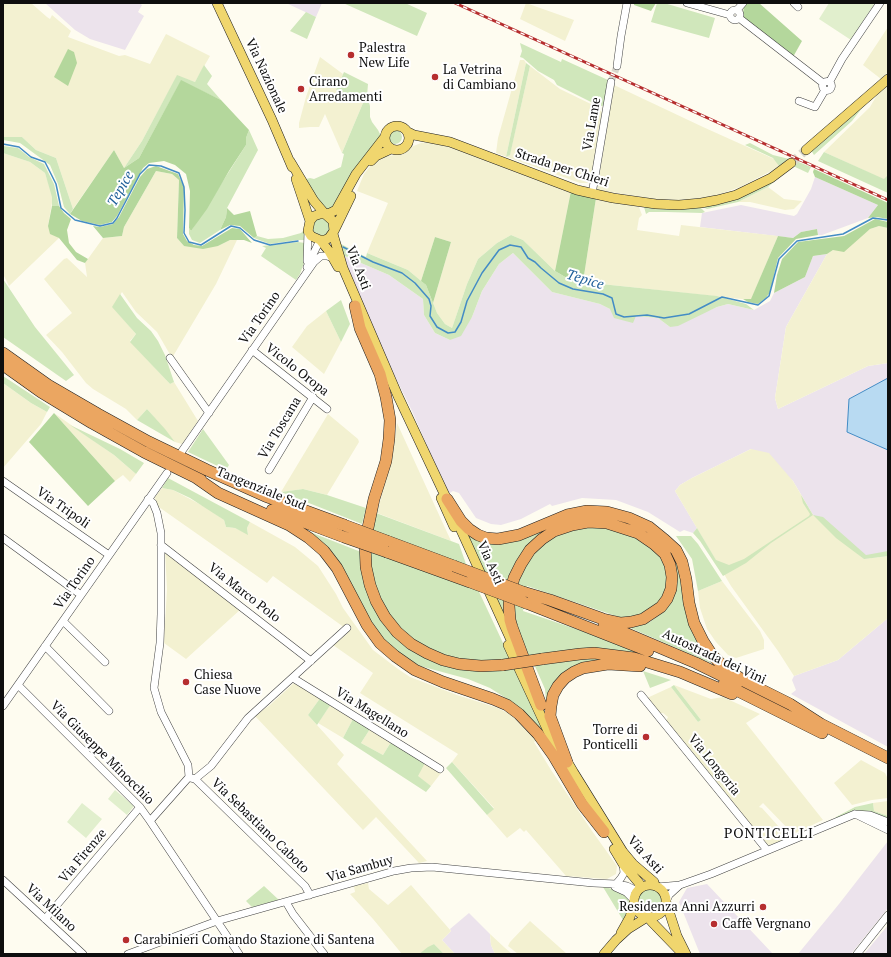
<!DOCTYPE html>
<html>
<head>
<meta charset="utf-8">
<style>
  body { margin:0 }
  #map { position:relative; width:891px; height:957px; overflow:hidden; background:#fefcf0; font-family:"PT Serif",serif }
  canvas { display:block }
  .frame { position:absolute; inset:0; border:4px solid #0e0e0e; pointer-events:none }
</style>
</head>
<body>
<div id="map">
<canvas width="891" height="957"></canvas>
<div class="frame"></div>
</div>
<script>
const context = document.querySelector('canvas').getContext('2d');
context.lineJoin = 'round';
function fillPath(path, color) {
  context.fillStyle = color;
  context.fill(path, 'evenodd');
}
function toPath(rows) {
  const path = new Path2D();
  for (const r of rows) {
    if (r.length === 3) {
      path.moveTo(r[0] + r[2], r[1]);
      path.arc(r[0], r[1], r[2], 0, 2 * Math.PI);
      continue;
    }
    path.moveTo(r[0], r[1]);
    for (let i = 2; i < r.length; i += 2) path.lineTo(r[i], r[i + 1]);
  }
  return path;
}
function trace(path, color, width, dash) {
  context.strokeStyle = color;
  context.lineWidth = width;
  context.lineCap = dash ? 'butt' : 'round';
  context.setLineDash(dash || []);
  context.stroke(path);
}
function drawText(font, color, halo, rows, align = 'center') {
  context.font = font + ' "PT Serif",serif';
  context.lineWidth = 4;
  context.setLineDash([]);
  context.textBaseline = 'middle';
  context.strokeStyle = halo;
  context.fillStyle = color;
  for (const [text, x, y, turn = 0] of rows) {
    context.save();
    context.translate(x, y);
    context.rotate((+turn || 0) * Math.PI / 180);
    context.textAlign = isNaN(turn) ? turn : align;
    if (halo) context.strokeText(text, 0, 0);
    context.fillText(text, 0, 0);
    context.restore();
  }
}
fillPath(toPath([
  [45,3,139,3,142,5,138,12,144,16,125,50,90,39,75,30],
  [286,3,322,3,316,17],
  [815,177,878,205,868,218,822,235,818,235,817,229,801,232,793,238,700,227,702,213,741,205,794,216,797,214,811,189],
  [513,253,552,292,600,304,610,309,636,316,658,318,670,327,717,307,728,304,754,310,770,301,774,293,805,277,813,256,827,254,786,327,775,398,778,409,868,366,888,363,888,556,864,559,813,515,793,481,751,449,692,478,680,485,675,491,697,528,693,533,684,530,680,532,648,512,616,500,582,498,552,506,550,504,521,519,501,525,491,524,476,518,459,493,453,491,448,494,412,411,385,356,340,254,389,275,423,299,424,315,435,333,450,340,472,317,482,291,499,264],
  [888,618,888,747,791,694,796,690,792,680,794,676,838,660],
  [888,841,888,908,851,954,798,954,839,904],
  [707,884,773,954,700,954,679,902,687,888],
  [469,913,490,934,491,945,495,954,455,954,442,940,451,931,450,929],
  [888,925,888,954,864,954,874,942]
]), '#ece3ec');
fillPath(toPath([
  [3,3,31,3,47,17,50,19,52,15,71,31,68,37,119,56,125,55,150,64,166,34,210,56,195,82,177,76,142,141,124,168,114,150,73,209,56,158,36,150,22,137,3,137],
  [526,3,574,20,565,41,520,19],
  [888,27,888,72,881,79,863,65],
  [320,57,343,74,336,90,363,103,342,153,325,114,319,127,310,127,299,128,299,123,306,97],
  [520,60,524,60,526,63,506,157,510,154,530,66,560,89,595,106,602,112,592,178,588,183,580,183,496,153,498,138],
  [614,85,703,127,783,163,773,170,740,187,712,197,687,200,661,200,598,190,597,189],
  [888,85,888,175,885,180,824,152,870,107,877,95],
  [431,142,478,155,571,191,555,271,523,240,511,235,497,243,478,259,467,284,452,328,445,324,437,313,433,303,451,242,435,237,421,281,408,270,367,253,388,203,357,191,364,174,374,161,386,156,404,154,411,147,421,143],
  [3,153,30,162,45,173,53,197,48,226,59,238,9,286,3,274],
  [156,171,172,174,179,180,177,238,184,246,218,246,230,240,237,240,216,284,172,358,157,332,136,312,122,292,113,307,136,334,130,341,170,384,174,382,198,421,182,444,175,442,147,409,137,420,126,409,93,389,86,383,62,352,46,335,72,313,44,279,64,259,67,258,87,277,85,263,103,238,122,236,124,227],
  [768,187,784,199,802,201,794,209,785,210,750,202,738,202],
  [596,198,639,207,642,215,639,218,637,230,679,236,681,225,778,236,751,300,583,282],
  [879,226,888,228,887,277,888,363,868,366,778,409,775,398,786,327,827,254,833,250,859,237,870,229],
  [326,311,341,342,324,374,292,347,307,326],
  [3,383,31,403,47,412,41,424,3,468],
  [54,413,114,455,136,474,130,482,123,475,115,481],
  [328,414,358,439,359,442,327,495,303,489,281,492],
  [397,423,451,541,377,513,393,453],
  [751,449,769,453,793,481,813,515,864,559,888,556,888,618,838,660,794,676,778,651,731,586,675,491,680,485,692,478],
  [162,488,173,490,207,508,224,520,226,527,235,528,248,534,247,528,250,522,295,547,318,566,336,594,343,608,373,650,398,669,410,677,457,695,498,708,511,715,537,740,534,742,551,770,592,831,617,866,616,874,607,879,566,876,526,830,524,832,520,828,507,838,487,815,494,808,452,762,458,754,360,693,373,673,333,645,347,634,345,628,273,576,267,583,156,505,155,497],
  [165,550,241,609,186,659,164,643,167,589],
  [722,581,760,631,764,640,764,649,736,658,728,655,716,642,707,629,700,608,698,591],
  [294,683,321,697,308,715,344,755,337,764,427,861,419,863,376,817,363,830,255,716,270,705],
  [674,685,711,699,723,697,760,714,746,723,823,820,793,834,763,803,759,807,762,808,789,838,770,845,766,844,666,721,668,717,663,713,659,713,647,698,671,687,698,722,701,720],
  [331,704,354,717,343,738,318,723],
  [370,729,391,742,383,755,361,743],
  [861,760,885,773,888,779,888,798,872,800,852,805,834,783],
  [425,763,441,773,431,786,417,776],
  [888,801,888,816,874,811,873,803],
  [368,883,369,889,388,905,411,885,451,931,442,940,455,954,444,954,434,944,419,954,402,954,373,919,350,894,355,892,354,886],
  [530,921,567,954,518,954,508,946,510,942],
  [490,934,504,947,512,954,495,954,491,945]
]), '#f3f1d1');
fillPath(toPath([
  [343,3,405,3,427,13,417,36],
  [657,3,664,3,715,18,709,38,651,22],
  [306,12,316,17,307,39,290,31],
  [520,43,561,62,562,59,608,80,605,106,599,106,557,85,554,80,538,71,523,58,520,57,522,51],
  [526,63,530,66,510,155,506,157],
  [204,65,212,76,207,84,221,100,181,81,139,158,124,168,142,141,177,75,195,82],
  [344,72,368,84,367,96,370,106,370,117,372,122,378,130,381,136,333,209,328,210,324,208,308,186,306,179,310,178,314,179,341,167,344,154,342,153,363,103,336,90],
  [866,103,852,121,814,155,811,150],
  [395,137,7],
  [249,130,258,150,227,208,226,217,220,230,200,243,192,240,189,234,189,228,191,231,246,145,246,138],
  [3,137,22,137,36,150,56,158,73,209,70,214,64,207,58,184,50,165,20,143,3,140],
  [750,143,773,155,789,159,779,166,773,158,745,145],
  [3,146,18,148,29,157,44,164,54,184,59,206,52,206,52,197,45,173,30,162,3,153],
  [824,152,884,179,888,175,888,193,818,161],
  [796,161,811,167,808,173,793,166],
  [780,177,768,187,738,202,707,209,703,207,735,199,759,189],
  [644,207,683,209,700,207,705,212,702,213,666,212,649,212,646,214],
  [321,227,9],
  [304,230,305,240,298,240,270,244,254,238,257,236,268,239,283,238,301,233],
  [511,235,523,240,555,271,572,281,717,296,746,304,754,310,728,304,717,307,678,326,670,327,658,318,636,316,633,323,614,318,610,309,600,304,552,292,513,253,499,264,482,291,472,317,461,336,450,340,435,333,424,315,423,299,389,275,340,254,341,244,366,257,367,253,408,270,426,285,437,313,445,324,452,328,467,284,478,259,497,243],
  [298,242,305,243,305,260,300,274,296,280,261,256,266,248,262,246],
  [3,279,35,327,74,375,66,381,3,337],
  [120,294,137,318,151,331,158,341,165,355,174,382,170,384,130,342,136,334,112,307],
  [341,300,350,324,341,342,326,311],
  [3,376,50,407,47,412,31,403,3,383],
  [147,409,165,429,175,442,137,420],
  [70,425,120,449,144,463,136,474,114,455],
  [203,429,229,465,226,470,188,452],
  [168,478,250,522,247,528,248,535,235,528,226,527,224,520,190,498,173,490,162,488],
  [303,489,327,495,366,508,362,524,281,492],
  [801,495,813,515,823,517,866,555,888,551,888,556,864,559,836,538,813,515,771,543,746,563,723,576,700,541,693,533,697,528,716,560,729,565,744,559,809,516,810,514,803,503],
  [376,513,459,544,466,564,511,660,497,662,455,661,413,642,389,617,373,585,368,554],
  [593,514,619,518,663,540,680,564,687,618,698,643,718,666,628,627,650,622,663,612,674,590,653,536,576,519,526,552,507,622,467,534,479,540,549,525],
  [587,525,629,533,659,551,667,565,669,579,661,603,636,618,625,619,527,586,523,611,620,644,676,667,625,653,530,658,521,640,513,608,517,581,528,559,548,539],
  [310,532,361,552,385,623,438,661,514,667,546,734,529,717,512,702,490,688,468,679,420,666,403,656,387,643,374,627,330,550],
  [676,536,691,536,698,544,722,581,698,591,692,559],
  [595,656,629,662,562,677,549,711,546,701,545,689,534,664],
  [643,671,671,680,650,688],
  [674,685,701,720,698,722,671,687],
  [321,697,331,704,317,725,308,715],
  [354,717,370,729,361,743,383,755,391,742,425,763,418,776,431,786,426,792,343,738],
  [452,762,494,809,487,815,446,768],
  [873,803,874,811,888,816,888,819,872,813,835,819,836,817,855,807],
  [264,886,279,900,252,907,246,901],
  [603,887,613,889,627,896,629,902,629,908,623,920],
  [651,900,12],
  [434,944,444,954,419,954,428,947]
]), '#d0e7bb');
fillPath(toPath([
  [634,3,656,3,651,11,634,5],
  [747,3,759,3,802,41,793,57,744,19,743,13,744,6],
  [68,49,74,52,77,63,68,86,54,77],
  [181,80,221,100,249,130,246,138,246,145,229,171,207,209,191,231,189,228,190,191,186,174,175,165,164,161,149,163,143,168,117,216,112,222,100,225,82,221,70,214,114,150,124,168,139,158],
  [156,166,178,174,184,187,183,234,187,241,194,245,202,246,232,228,240,229,252,243,244,240,230,240,218,246,203,249,184,246,177,238,179,180,172,174,156,171,124,227,122,236,103,238,93,226,100,227,113,224,119,217,140,177,147,169],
  [814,169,888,203,888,219,877,217,868,218,878,205,815,177,813,172],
  [571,191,596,198,583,282,572,281,555,271],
  [52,206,59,206,64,213,71,219,67,230,69,243,76,252,88,259,85,263,77,260,59,238,50,234,48,226],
  [227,208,234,215,250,211,257,236,254,238,240,226,230,225,220,230,226,217],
  [875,219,888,222,888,228,879,226,870,229,844,252,833,250,827,254,813,256,805,277,774,293,777,275,782,259,798,242,844,236],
  [817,229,818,235,796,239,778,258,770,292,766,298,758,304,748,302,743,299,751,299,778,236,793,238,801,232],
  [435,237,451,242,433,303,426,285,421,281],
  [54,413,115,481,88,506,29,442]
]), '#b4d79c');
fillPath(toPath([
  [829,3,875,3,851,40,819,19],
  [115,790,134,806,127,815,108,799],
  [82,803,102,819,86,838,67,822]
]), '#e1efcd');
const water = toPath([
  [888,378,888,450,847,432,849,399,888,378]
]);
fillPath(water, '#b8daf2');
trace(water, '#438cc5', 1);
trace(toPath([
  [3,144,19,147,31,157,45,162,56,184,61,208,75,220,100,226,113,223,117,218,140,174,149,165,161,166,179,173,184,187,185,210,184,233,189,242,201,245,231,226,240,228,254,240,270,245,298,241],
  [343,247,373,262,402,273,415,283,429,299,431,306,430,316,437,327,448,333,455,332,461,322,467,301,482,273,499,250,510,245,521,247,528,258,535,262,541,268,559,283,573,289,603,294,612,298,616,314,624,317,647,315,664,318,689,314,722,297,758,305,769,296,779,259,797,241,843,234,873,218,888,220]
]), '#438cc5', 1.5);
trace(toPath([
  [611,82,617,66]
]), '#dad8ce', 7, [7, 3.5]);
trace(toPath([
  [791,163,806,150]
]), '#dad8ce', 9, [9, 4.5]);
const minor = toPath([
  [687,3,730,15],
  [794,3,798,7],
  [735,15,5],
  [737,10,743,3],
  [739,18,823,83],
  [617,66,621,36,627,3],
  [830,81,842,59,880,3],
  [827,86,4.5],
  [799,101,815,107,825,90],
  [592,194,611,82],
  [307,261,308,231],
  [307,267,320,240],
  [252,350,327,409],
  [170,358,209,413],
  [182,451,314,262,321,256,327,256,333,258],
  [269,470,313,397],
  [3,481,109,555],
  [148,499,153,503,157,513,161,533,161,614,160,643,154,688,161,712,188,765,189,777,150,821],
  [3,538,81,595],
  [161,545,311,661],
  [63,621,105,662],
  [45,646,109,711],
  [293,678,440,769],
  [18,685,140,807,150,821,239,954],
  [641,695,767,850],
  [3,706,167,473],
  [191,778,195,779,305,886,310,895],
  [195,779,211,766,248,718,347,628],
  [855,814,888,830],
  [3,880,83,954],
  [616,884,621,878,624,873,623,864],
  [615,887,626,892,634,900],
  [657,887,680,885,711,874,855,814,870,815,888,822],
  [286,902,293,914,324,954],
  [666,902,669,895,680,885],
  [45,919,140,807],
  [128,954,217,921,394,871,411,868,432,867,593,883,616,884,627,886,637,891],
  [857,954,888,915]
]);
const major = toPath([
  [217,3,272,120,292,167],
  [397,138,12],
  [408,132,414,135,450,142,577,190,613,198,656,204,679,205,701,203,717,200,736,195,771,178,791,163],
  [806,150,888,79],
  [290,161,314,201,325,214,333,221,334,231,329,238,325,240,320,240,311,236,308,231,310,221,314,216,320,214,325,214,330,213,336,210,356,174,384,138],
  [371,161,376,156,391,149],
  [296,179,310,221],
  [334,231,351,196],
  [333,234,343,268,398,396,449,504],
  [320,240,329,251,338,267],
  [441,498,454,527],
  [455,517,515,649],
  [508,645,561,759],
  [564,756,574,773,623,852,633,864,654,882,655,886],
  [614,849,623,864,639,883,640,888],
  [650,901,16],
  [666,902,677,936,686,954],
  [649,916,651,921,681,952],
  [621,933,630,917,634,903],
  [604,954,616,940,628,929,644,919,647,916]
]);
const highway = toPath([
  [355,306,360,328,380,374,386,397,390,420,389,439,386,461,374,499,365,542,366,567,370,585,376,601,385,617,397,632,411,644,427,653,443,660,459,664,481,666,503,665],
  [3,353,48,385,98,414,149,442,207,470,265,496,344,525],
  [3,365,41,392,92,423,144,452,201,480],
  [195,477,218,493,289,525,309,538,324,551,337,568,367,625,380,643,395,656,415,670,443,682,493,699,507,705,519,714,538,734,553,755,582,804,604,832],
  [447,499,461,521,469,529,478,535,486,538,498,539,519,535,567,515,587,511,607,512,629,518,649,527,665,540,676,550,682,562,686,579,689,603,694,623,703,641,712,655,724,667,744,681,790,704,821,724],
  [272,510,344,537],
  [387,541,454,566],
  [387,552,470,582],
  [523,592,550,600,603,619,621,623,631,622,643,619,661,607,667,599,671,589,672,577,670,565,665,554,654,544,638,533,607,523,588,522,572,525,554,531,542,539,530,550,521,564,514,578,510,593,509,606,510,620,512,627,541,705],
  [526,603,648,651],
  [604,624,696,663,737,683],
  [542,659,580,654,594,653,634,658,680,672,732,694],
  [724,684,822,733],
  [815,721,888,758],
  [567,762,550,716,551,706,553,695,558,686,565,678,574,672,583,668,608,664,640,666]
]);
trace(minor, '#414141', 8);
trace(major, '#1f1f1f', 10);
trace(highway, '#1f1f1f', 12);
trace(minor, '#fff', 7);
trace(major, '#f0d66e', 9);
trace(highway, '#eba661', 11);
const rail = toPath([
  [455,3,888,200]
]);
trace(rail, '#b62e2f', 3);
trace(rail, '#fff', 1.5, [4.5]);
const highwayBridge = toPath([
  [344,525,387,541],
  [344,537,387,552],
  [454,566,523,592],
  [470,582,526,603],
  [503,665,542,659]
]);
trace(highwayBridge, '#1f1f1f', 12, []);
trace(highwayBridge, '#eba661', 11);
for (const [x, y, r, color] of [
  [351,55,4,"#b62e2f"],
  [435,77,4,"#b62e2f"],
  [301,89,4,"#b62e2f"],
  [186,682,4,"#b62e2f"],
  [646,737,4,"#b62e2f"],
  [763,907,4,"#b62e2f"],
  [714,924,4,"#b62e2f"],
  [126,940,4,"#b62e2f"]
]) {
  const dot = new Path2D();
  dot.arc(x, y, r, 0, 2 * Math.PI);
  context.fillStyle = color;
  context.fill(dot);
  trace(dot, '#fff', 1.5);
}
drawText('13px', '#0e0e0e', '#fff', [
  ["Palestra",359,48],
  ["New Life",359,63],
  ["La Vetrina",443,70],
  ["di Cambiano",443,85],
  ["Cirano",309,82],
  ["Arredamenti",309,97],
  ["Chiesa",194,675],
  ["Case Nuove",194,690],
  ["Torre di",638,730,"right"],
  ["Ponticelli",638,745,"right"],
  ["Residenza Anni Azzurri",755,907,"right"],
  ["Caffè Vergnano",722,924],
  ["Carabinieri Comando Stazione di Santena",134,940]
], 'left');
drawText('13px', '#0e0e0e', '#fff', [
  ["Via Nazionale",266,76,65],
  ["Via Lame",592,124,-80],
  ["Strada per Chieri",562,168,18],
  ["Via Asti",358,268,69],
  ["Via Torino",260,318,-55],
  ["Vicolo Oropa",297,370,38],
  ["Via Toscana",280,428,-59],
  ["Tangenziale Sud",261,489,22],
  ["Via Tripoli",63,508,35],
  ["Via Asti",490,563,66],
  ["Via Torino",75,583,-55],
  ["Via Marco Polo",244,593,38],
  ["Autostrada dei Vini",714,657,25],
  ["Via Magellano",372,713,32],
  ["Via Giuseppe Minocchio",102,753,45],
  ["Via Longoria",714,765,51],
  ["Via Sebastiano Caboto",260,826,44],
  ["Via Asti",645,855,48],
  ["Via Firenze",83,856,-50],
  ["Via Sambuy",360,869,-16],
  ["Via Milano",51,908,43]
]);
drawText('italic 14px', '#1e5e99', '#fff', [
  ["Tepice",121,189,-60],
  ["Tepice",585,280,17]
]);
context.letterSpacing = '1px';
drawText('14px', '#0e0e0e', '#fff', [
  ["PONTICELLI",769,834]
]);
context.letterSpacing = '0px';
</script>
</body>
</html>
